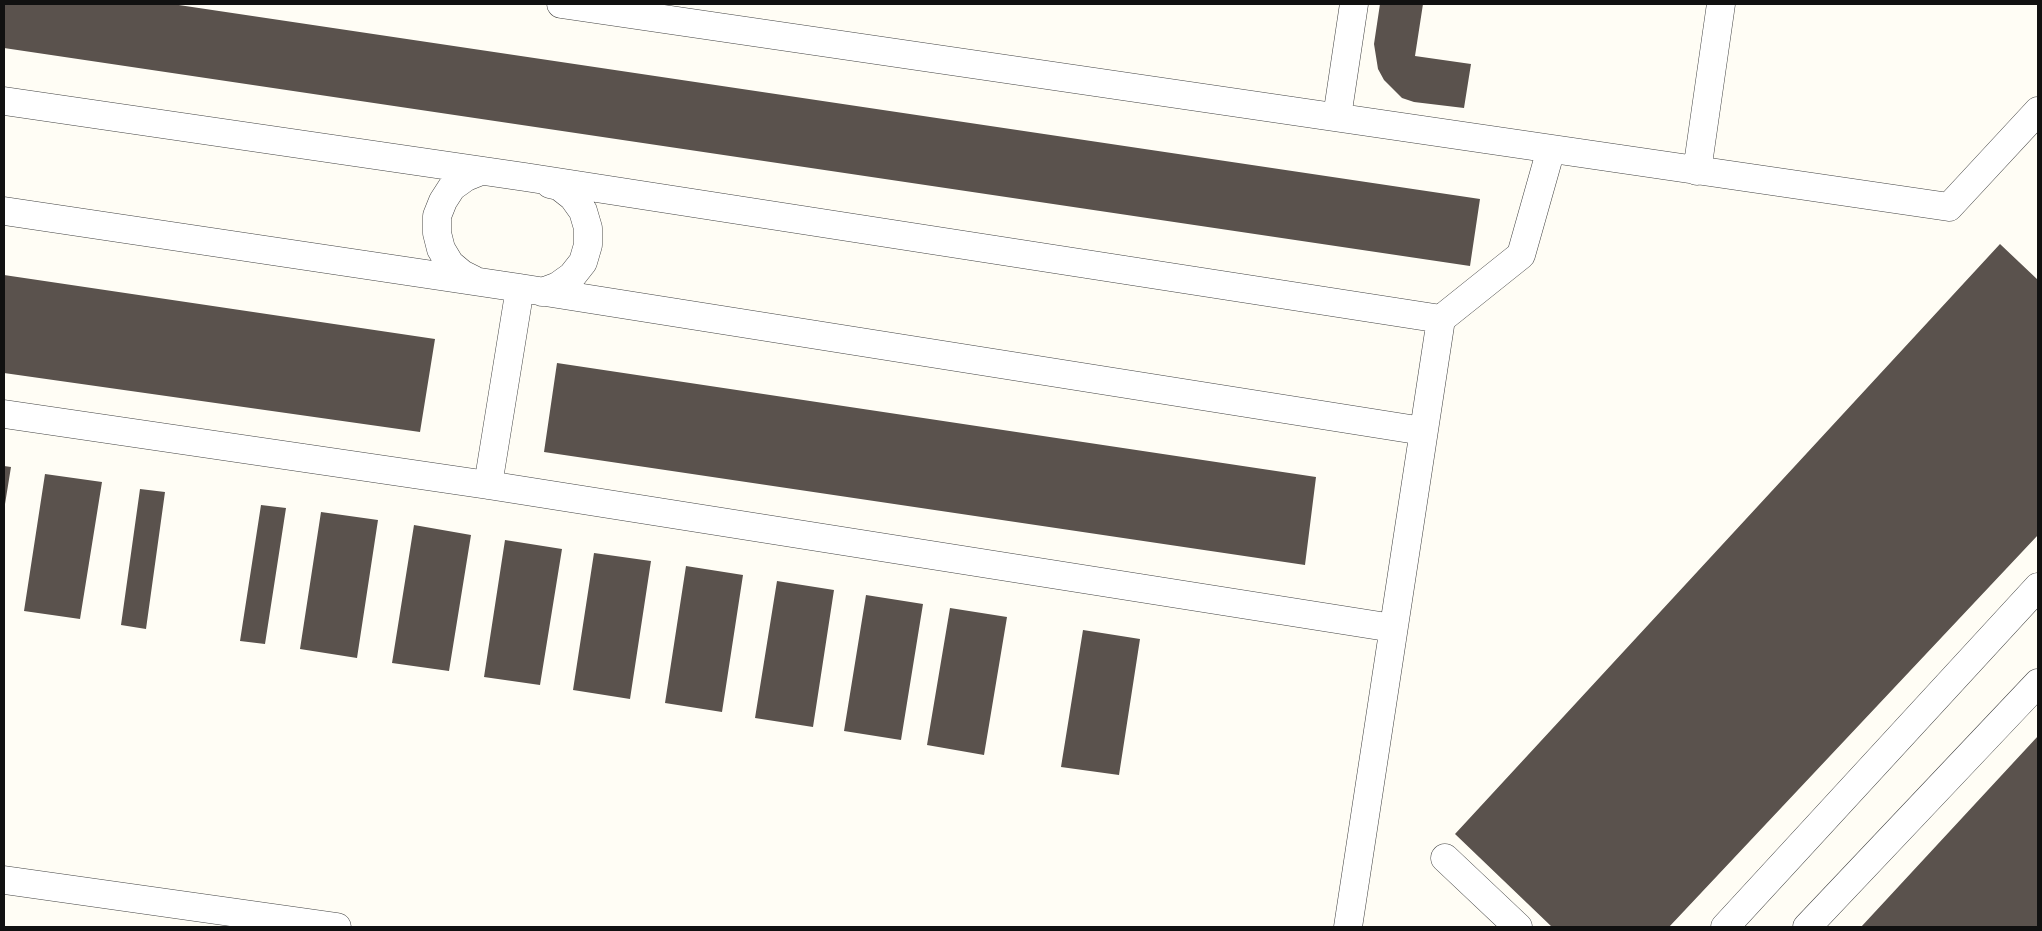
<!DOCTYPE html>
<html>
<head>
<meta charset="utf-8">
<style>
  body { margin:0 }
  #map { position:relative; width:2042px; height:931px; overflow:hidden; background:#fffdf5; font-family:Literata,serif }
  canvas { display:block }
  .frame { position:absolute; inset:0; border:5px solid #111; pointer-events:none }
</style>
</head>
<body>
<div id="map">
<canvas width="2042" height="931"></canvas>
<div class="frame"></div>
</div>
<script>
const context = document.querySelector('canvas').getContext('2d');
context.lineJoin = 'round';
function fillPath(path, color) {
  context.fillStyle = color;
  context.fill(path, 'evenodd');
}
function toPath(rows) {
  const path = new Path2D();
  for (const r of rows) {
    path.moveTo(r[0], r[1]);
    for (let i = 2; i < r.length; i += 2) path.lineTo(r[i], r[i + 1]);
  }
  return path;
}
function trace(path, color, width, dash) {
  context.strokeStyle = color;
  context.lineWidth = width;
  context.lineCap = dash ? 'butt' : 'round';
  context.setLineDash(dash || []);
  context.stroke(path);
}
fillPath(toPath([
  [4,4,172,4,1480,199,1470,266,4,48],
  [1380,4,1423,4,1415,56,1471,64,1464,108,1414,102,1402,98,1384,80,1378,69,1374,44],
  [2000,244,2038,280,2038,535,1669,927,1552,927,1455,834],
  [4,275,435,339,420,432,4,373],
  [557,363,1316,477,1305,565,544,452],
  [4,466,11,467,5,504,4,504],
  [45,474,102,482,80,619,24,611],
  [140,489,165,492,146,629,121,625],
  [261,505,286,508,265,644,240,641],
  [321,512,378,520,357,658,300,649],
  [414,525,471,535,449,671,392,663],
  [505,540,562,549,540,685,484,677],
  [594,553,651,561,630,699,573,690],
  [686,566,743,575,722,712,665,703],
  [777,581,834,590,813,727,755,718],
  [866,595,923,604,901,740,844,731],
  [950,608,1007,617,984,755,927,745],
  [1083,630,1140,639,1119,775,1061,767],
  [2038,736,2038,927,1861,927]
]), '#5a524d');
const minor = toPath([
  [561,4,1949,207,2038,111],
  [4,101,525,177,1441,319],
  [1337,117,1354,4],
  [1697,171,1721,4],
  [4,211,520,288,1423,431],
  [474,280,462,274,450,264,441,249,437,233,437,216,443,201,452,187,466,177,481,171],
  [542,292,558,286,572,276,583,262,588,245,588,228,583,211,573,197,559,186,550,184],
  [4,414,488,485,1393,628],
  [488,485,520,288],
  [1445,858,1518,927],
  [4,880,337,927],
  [1348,927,1441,319,1521,255,1551,149],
  [1725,927,2038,587],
  [1807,927,2038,683]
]);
trace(minor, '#444', 29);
trace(minor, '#fff', 28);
</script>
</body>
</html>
